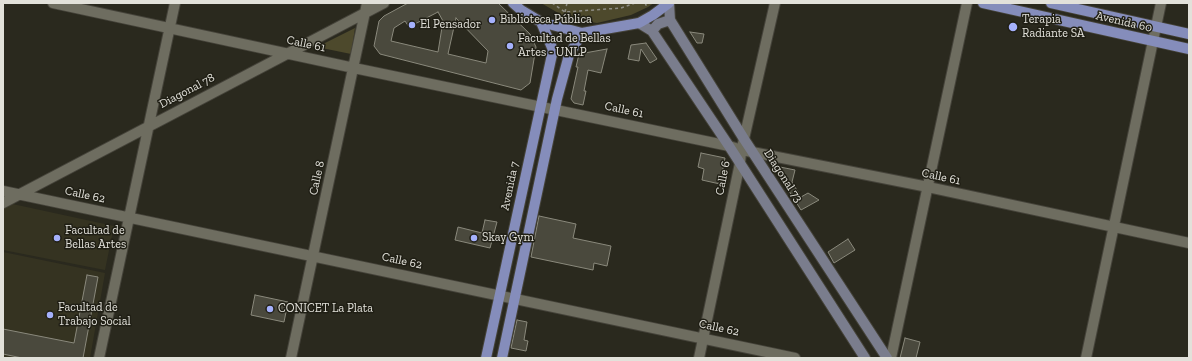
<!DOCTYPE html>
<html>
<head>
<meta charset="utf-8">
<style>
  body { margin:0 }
  #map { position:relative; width:1192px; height:361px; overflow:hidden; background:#2a291e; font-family:"Zilla Slab",serif }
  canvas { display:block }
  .frame { position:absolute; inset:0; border:4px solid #e2e1da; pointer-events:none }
</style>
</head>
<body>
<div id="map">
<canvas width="1192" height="361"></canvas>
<div class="frame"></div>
</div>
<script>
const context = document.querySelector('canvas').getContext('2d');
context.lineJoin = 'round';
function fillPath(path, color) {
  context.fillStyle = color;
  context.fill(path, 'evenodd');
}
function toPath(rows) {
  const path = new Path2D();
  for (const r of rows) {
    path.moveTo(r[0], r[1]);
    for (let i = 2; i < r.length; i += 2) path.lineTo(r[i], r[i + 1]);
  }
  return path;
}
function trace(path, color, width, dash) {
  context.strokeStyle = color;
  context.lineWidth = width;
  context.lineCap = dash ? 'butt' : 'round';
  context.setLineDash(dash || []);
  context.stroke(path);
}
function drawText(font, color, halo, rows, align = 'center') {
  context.font = font + ' "Zilla Slab",serif';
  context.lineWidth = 3;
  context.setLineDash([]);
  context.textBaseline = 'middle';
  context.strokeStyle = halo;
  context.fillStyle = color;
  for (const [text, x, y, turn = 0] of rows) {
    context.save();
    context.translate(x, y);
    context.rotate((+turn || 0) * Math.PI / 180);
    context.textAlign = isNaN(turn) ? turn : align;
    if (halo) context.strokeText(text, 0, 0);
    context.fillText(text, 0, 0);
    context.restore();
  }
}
fillPath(toPath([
  [8,203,114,226,105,270,3,250,3,206],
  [3,252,105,273,90,358,3,358]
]), '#353321');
fillPath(toPath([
  [541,3,654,3,648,7,631,15,597,23,567,18],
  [355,28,351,54,317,47]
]), '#4d492c');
const building = toPath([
  [408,3,498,3,530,34,536,47,530,83,521,90,380,54,374,46,379,21,384,16,408,3],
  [438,12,443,21,438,52,391,41,394,28,405,21,409,27,438,12],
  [456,18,488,51,486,63,448,54,456,18],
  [690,32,704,34,702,43,697,43,690,32],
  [646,43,657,59,650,63,641,49,639,61,628,59,631,45,646,43],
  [607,49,601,73,588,70,584,91,586,91,583,105,574,103,571,99,578,67,576,67,579,54,607,49],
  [701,153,725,158,720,184,702,180,704,169,698,167,701,153],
  [780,167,795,170,792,182,801,197,808,193,819,200,801,210,777,172,780,167],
  [539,216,576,224,573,238,611,246,607,266,594,263,593,270,531,257,539,216],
  [485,220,497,222,490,248,455,240,458,227,482,233,485,220],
  [848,239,855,250,834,263,828,252,848,239],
  [87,275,98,277,83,358,22,358,3,354,3,329,74,343,87,275],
  [255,295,288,302,284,322,251,315,255,295],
  [517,320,527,322,524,340,528,341,526,351,511,348,517,320],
  [905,338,920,342,916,358,900,358,905,338]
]);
fillPath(building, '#4a493d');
trace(building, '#8a897c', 1);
const street = toPath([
  [53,3,354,68,729,146,742,150,928,187,1189,243],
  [3,191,795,358],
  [3,203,384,3],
  [99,358,175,3],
  [291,358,367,3],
  [699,358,740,163,741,152,775,3],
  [891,358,967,3],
  [1086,358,1161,3]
]);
const secondary = toPath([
  [669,3,670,20,744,139,887,358],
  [639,23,652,31,729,146,865,358],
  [652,31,658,24,670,20]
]);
const primary = toPath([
  [513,3,521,10,541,22,582,33,639,23,653,15,669,3],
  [983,3,1189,49],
  [1051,3,1189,34],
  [486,358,553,50,541,22],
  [502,358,557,99,569,55,582,33]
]);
trace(street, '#45433a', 12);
trace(secondary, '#45433a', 12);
trace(primary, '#45433a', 12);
trace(toPath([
  [552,3,565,12,621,8,635,3],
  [645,3,647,7],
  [565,12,567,3]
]), '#8e8d85', 1.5, [3, 3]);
trace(street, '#6e6d60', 10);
trace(secondary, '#7a7d8d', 10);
trace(primary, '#858dbb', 10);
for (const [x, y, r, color] of [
  [492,20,4,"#a5b1fc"],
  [412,25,4,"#a5b1fc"],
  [1013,27,5,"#a5b1fc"],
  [510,46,4,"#a5b1fc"],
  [57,238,4,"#a5b1fc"],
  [474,238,4,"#a5b1fc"],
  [270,309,4,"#a5b1fc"],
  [50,315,4,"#a5b1fc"]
]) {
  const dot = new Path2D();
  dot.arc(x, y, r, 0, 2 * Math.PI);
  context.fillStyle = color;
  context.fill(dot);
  trace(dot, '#201f15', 1.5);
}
drawText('12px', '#e2e1da', '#201f15', [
  ["Biblioteca Pública",500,20],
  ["Terapia",1022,20],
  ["Radiante SA",1022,34],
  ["El Pensador",420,25],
  ["Facultad de Bellas",518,39],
  ["Artes - UNLP",518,53],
  ["Facultad de",65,231],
  ["Bellas Artes",65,245],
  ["Skay Gym",482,238],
  ["Facultad de",58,308],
  ["Trabajo Social",58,322],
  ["CONICET La Plata",278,309]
], 'left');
drawText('12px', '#e2e1da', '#201f15', [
  ["Avenida 60",1124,22,13],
  ["Calle 61",306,44,12],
  ["Diagonal 78",187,91,-28],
  ["Calle 61",624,110,12],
  ["Diagonal 73",783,176,57],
  ["Calle 61",941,177,12],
  ["Calle 8",317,178,-78],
  ["Calle 6",723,178,-79],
  ["Avenida 7",510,186,-78],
  ["Calle 62",85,195,12],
  ["Calle 62",402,261,12],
  ["Calle 62",719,328,12]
]);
</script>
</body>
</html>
